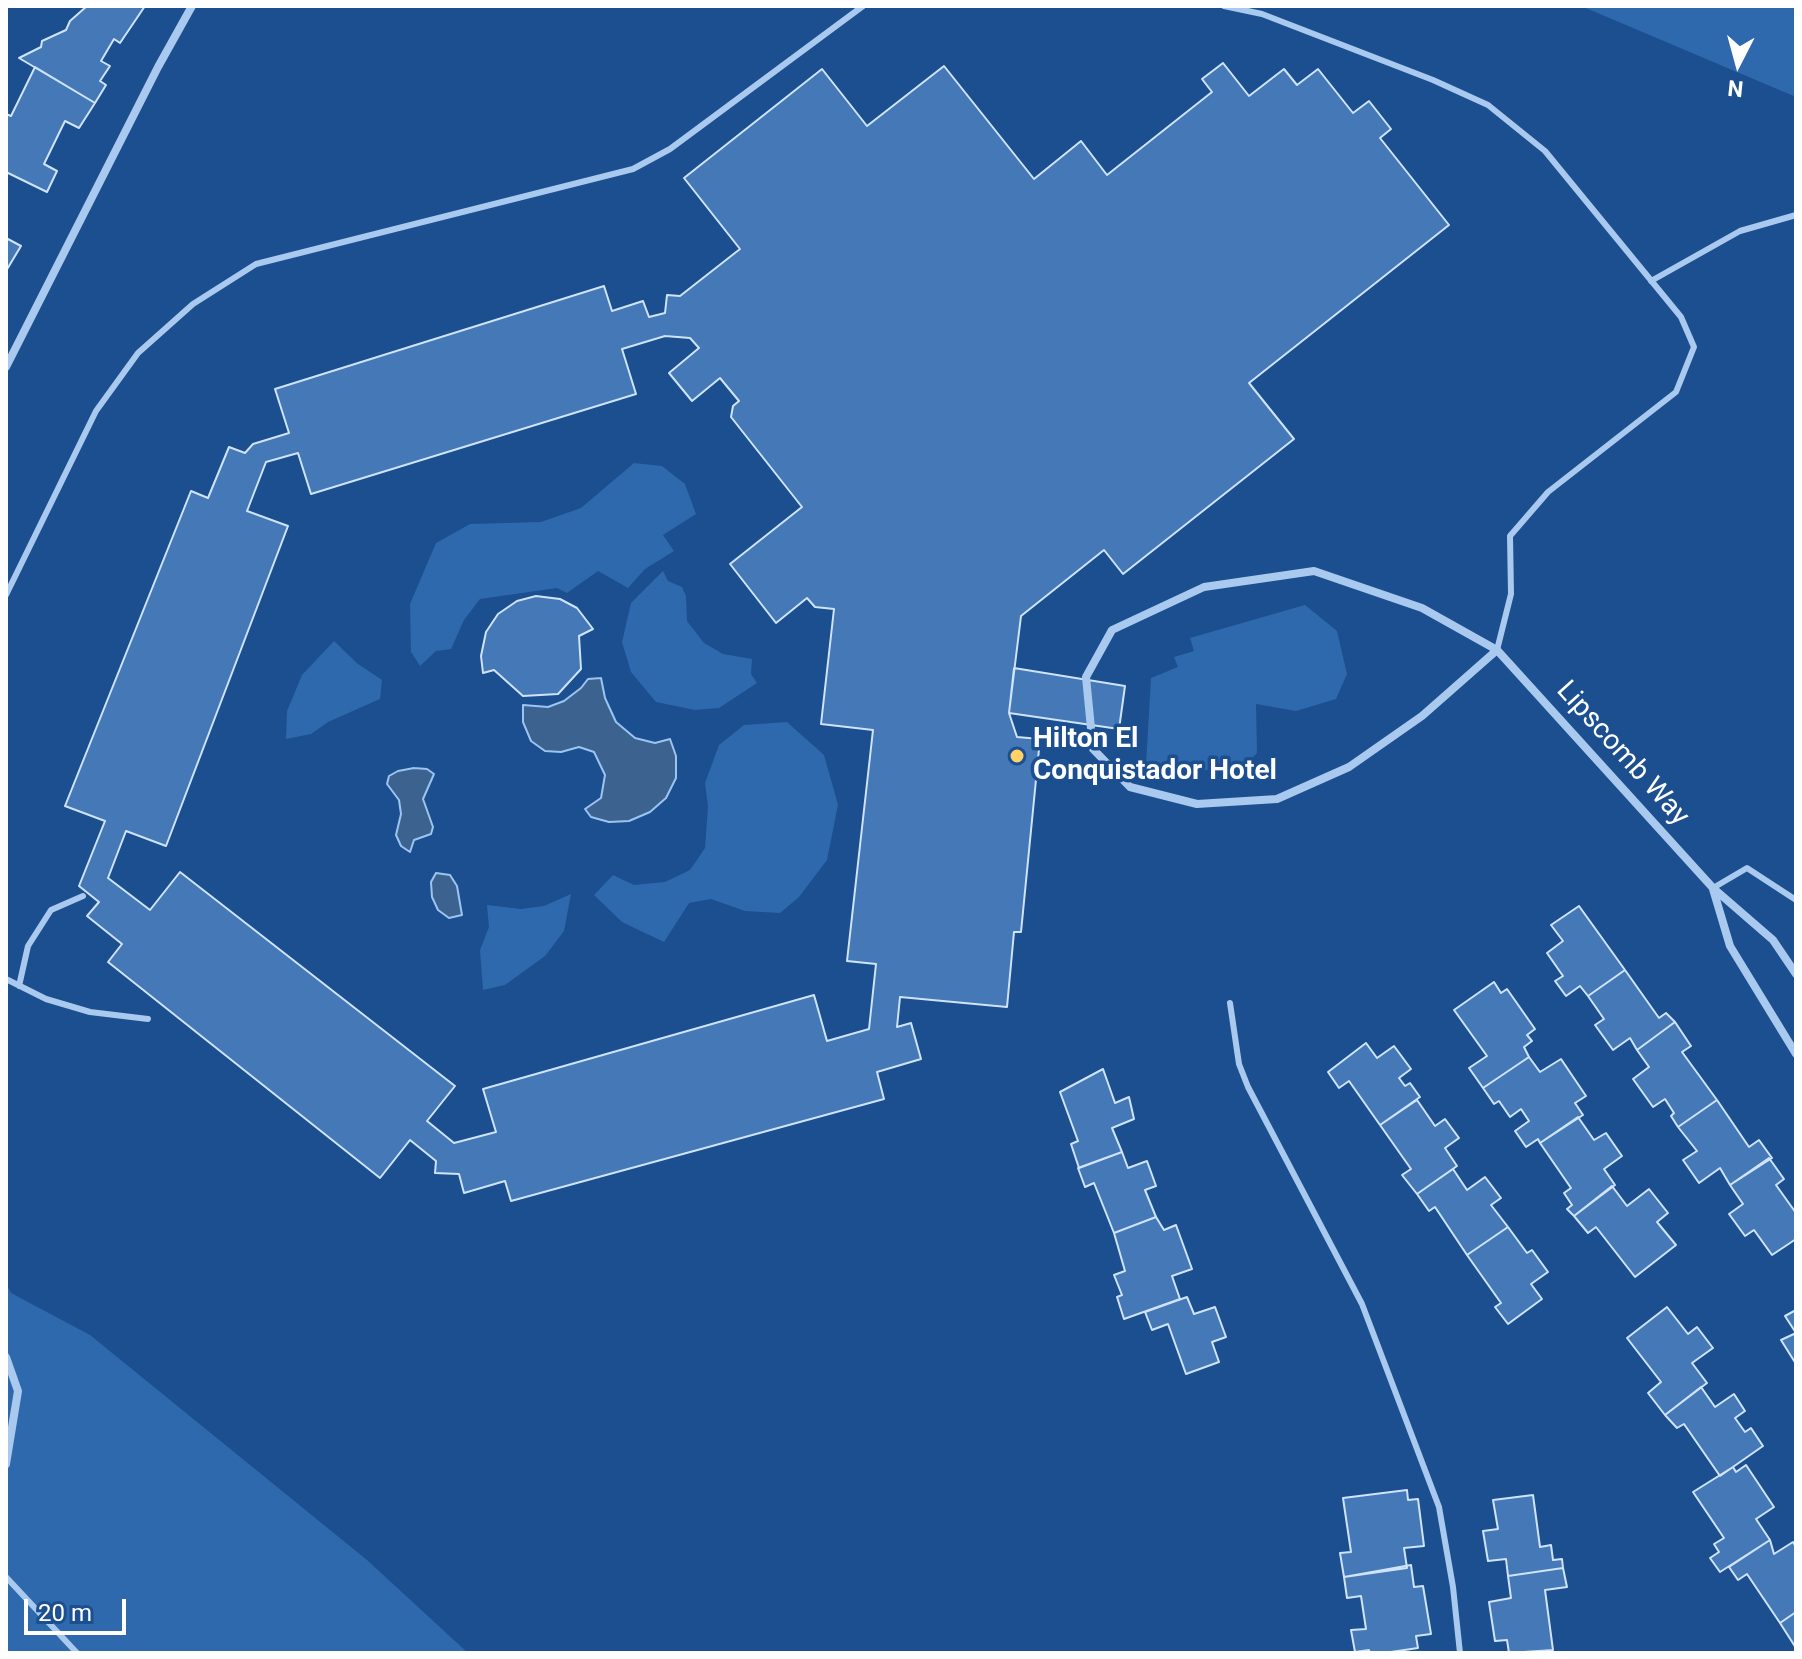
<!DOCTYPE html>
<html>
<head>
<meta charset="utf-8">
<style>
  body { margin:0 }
  #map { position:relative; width:1802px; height:1659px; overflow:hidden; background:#1b4f8f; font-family:Roboto,sans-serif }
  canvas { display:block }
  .frame { position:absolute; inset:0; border:8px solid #fff; pointer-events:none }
  .north { position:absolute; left:1698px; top:24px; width:80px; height:80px; -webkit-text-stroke:6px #1b4f8f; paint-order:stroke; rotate:186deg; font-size:22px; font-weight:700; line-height:32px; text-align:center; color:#fff }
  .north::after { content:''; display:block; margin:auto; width:28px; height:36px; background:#fff; clip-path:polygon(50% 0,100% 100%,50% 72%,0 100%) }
  .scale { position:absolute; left:24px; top:1599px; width:102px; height:36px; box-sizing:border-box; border:4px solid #fff; border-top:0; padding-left:10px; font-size:24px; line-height:28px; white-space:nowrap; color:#fff; -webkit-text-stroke:6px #1b4f8f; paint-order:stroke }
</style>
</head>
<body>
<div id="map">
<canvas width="1802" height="1659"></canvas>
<div class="frame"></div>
<div class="north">N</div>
<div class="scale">20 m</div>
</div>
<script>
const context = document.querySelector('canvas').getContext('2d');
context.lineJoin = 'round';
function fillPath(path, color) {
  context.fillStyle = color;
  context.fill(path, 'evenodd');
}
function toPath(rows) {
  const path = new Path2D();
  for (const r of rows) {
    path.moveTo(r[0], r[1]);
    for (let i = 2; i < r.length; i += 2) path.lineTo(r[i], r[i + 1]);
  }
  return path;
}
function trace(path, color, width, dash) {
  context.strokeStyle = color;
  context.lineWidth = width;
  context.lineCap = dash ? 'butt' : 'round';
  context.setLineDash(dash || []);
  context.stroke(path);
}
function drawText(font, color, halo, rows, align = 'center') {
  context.font = font + ' Roboto,sans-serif';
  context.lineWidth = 7;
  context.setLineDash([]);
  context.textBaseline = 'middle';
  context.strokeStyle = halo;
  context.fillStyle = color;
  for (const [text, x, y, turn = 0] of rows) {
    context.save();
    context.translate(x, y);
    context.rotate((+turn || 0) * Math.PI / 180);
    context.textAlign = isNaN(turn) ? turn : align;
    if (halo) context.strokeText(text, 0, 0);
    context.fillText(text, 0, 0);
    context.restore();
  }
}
fillPath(toPath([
  [1581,6,1796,6,1796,97],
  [634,463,662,466,685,484,696,514,663,535,674,551,645,569,628,588,598,571,567,593,557,588,480,599,464,620,451,649,436,651,420,666,411,652,410,604,436,543,470,524,541,522,581,508],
  [663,571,668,581,682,587,686,596,687,621,704,643,723,654,752,659,751,674,757,683,719,708,695,710,656,702,631,672,622,642,631,603],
  [1305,605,1337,631,1347,674,1336,699,1296,711,1256,704,1257,753,1243,767,1181,772,1146,765,1151,678,1178,667,1174,657,1194,651,1190,638],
  [334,641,358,664,382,680,380,699,328,722,311,734,286,739,287,711,302,675],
  [787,722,824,755,838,805,827,860,799,897,780,913,745,911,711,899,689,903,664,942,622,922,594,895,613,875,634,885,665,882,690,870,705,848,708,806,705,783,719,745,744,725],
  [571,894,564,931,545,956,505,985,483,990,480,950,489,927,487,905,521,909,544,906],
  [6,1283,11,1293,90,1335,367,1560,468,1653,6,1653]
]), '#2e69ad');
const water = toPath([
  [601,678,605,698,616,722,635,738,655,743,670,739,676,756,676,778,666,798,650,812,629,821,609,822,591,817,585,809,601,798,605,775,594,752,579,747,561,752,545,751,531,741,523,722,523,705,548,707,564,701,581,688,588,679,601,678],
  [414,768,427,769,434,774,423,799,433,827,431,834,414,840,410,852,401,846,396,835,401,814,399,800,387,784,389,776,398,771,414,768],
  [436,873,450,875,457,886,462,915,449,918,438,910,432,897,431,882,436,873]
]);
fillPath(water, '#3c6290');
trace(water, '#9cc4f0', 2);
const building = toPath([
  [87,6,145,6,120,43,114,39,101,61,110,66,100,81,106,85,95,103,19,58,41,47,42,41,66,30,70,21,87,6],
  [1223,63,1249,96,1284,69,1297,85,1318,69,1353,113,1369,101,1391,129,1380,138,1449,225,1249,383,1294,439,1123,574,1104,550,1021,616,1009,713,1017,737,1040,739,1021,932,1014,932,1007,1007,900,997,897,1027,911,1023,921,1059,877,1072,884,1099,511,1201,505,1181,464,1193,459,1174,435,1173,436,1161,410,1140,380,1178,108,962,122,944,87,916,99,902,79,886,105,821,65,806,191,491,208,498,229,447,245,453,253,444,289,433,275,389,604,286,612,311,643,301,649,317,665,313,667,295,680,296,740,249,684,178,822,69,867,126,944,66,1034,179,1081,141,1107,175,1212,92,1202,79,1223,63],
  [665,336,690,338,699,348,669,373,692,401,720,378,739,401,733,406,731,417,802,507,730,564,776,623,807,598,815,607,834,609,821,724,873,730,847,961,876,964,869,1029,827,1041,814,995,483,1089,496,1132,454,1143,427,1121,455,1086,180,872,150,910,108,878,126,831,166,846,288,526,247,511,266,462,298,453,311,494,636,394,622,349,665,336],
  [35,67,95,103,79,128,65,121,44,164,57,171,47,192,6,172,6,114,11,116,35,67],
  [6,238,21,246,6,271,6,238],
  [536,596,560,599,577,608,593,629,579,636,581,669,558,694,523,696,494,670,483,673,481,656,486,632,498,614,517,601,536,596],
  [1014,668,1125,686,1119,729,1009,713,1014,668],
  [1579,906,1625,970,1588,996,1580,986,1566,996,1555,981,1563,976,1547,953,1563,941,1551,925,1579,906],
  [1625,970,1659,1018,1666,1013,1675,1022,1637,1050,1630,1038,1613,1050,1595,1025,1604,1019,1588,996,1625,970],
  [1494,982,1501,993,1507,989,1535,1029,1527,1035,1532,1041,1524,1047,1529,1057,1483,1088,1469,1068,1487,1056,1454,1010,1494,982],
  [1675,1022,1691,1046,1682,1052,1717,1100,1678,1127,1671,1116,1674,1113,1665,1099,1653,1107,1633,1079,1649,1067,1637,1050,1675,1022],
  [1366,1043,1377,1058,1394,1046,1411,1069,1399,1078,1405,1086,1410,1083,1420,1097,1380,1125,1349,1081,1339,1088,1328,1072,1366,1043],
  [1529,1057,1540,1072,1561,1059,1586,1096,1575,1103,1583,1115,1540,1143,1538,1139,1526,1147,1515,1131,1529,1121,1521,1109,1510,1117,1499,1101,1494,1104,1483,1088,1529,1057],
  [1103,1069,1115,1103,1129,1097,1134,1119,1112,1128,1122,1152,1079,1168,1071,1144,1078,1141,1060,1092,1103,1069],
  [1417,1100,1435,1126,1445,1119,1459,1138,1445,1148,1457,1166,1417,1194,1402,1175,1411,1169,1380,1125,1417,1100],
  [1717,1100,1749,1147,1759,1140,1772,1158,1730,1185,1720,1168,1699,1183,1683,1160,1697,1151,1678,1127,1717,1100],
  [1578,1117,1594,1140,1606,1133,1622,1156,1604,1169,1615,1185,1574,1216,1567,1209,1572,1205,1564,1193,1571,1188,1540,1143,1578,1117],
  [1122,1152,1128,1168,1147,1161,1156,1186,1145,1190,1156,1217,1114,1233,1094,1183,1085,1187,1078,1168,1122,1152],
  [1769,1158,1784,1179,1776,1185,1796,1213,1796,1239,1772,1255,1754,1230,1745,1236,1729,1214,1743,1204,1730,1185,1769,1158],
  [1453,1169,1467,1190,1485,1177,1501,1198,1491,1205,1508,1227,1467,1255,1435,1207,1429,1211,1417,1194,1453,1169],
  [1612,1186,1627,1206,1649,1189,1668,1213,1657,1222,1676,1245,1635,1277,1596,1227,1588,1233,1574,1216,1612,1186],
  [1156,1217,1164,1230,1176,1225,1192,1269,1172,1276,1180,1299,1124,1319,1117,1297,1122,1295,1114,1275,1125,1271,1114,1233,1156,1217],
  [1508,1227,1527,1253,1532,1250,1548,1272,1531,1284,1542,1299,1508,1324,1495,1307,1501,1303,1467,1255,1508,1227],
  [1187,1297,1194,1314,1215,1307,1226,1337,1212,1342,1219,1362,1186,1374,1168,1324,1152,1330,1145,1312,1187,1297],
  [1667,1307,1688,1334,1697,1327,1713,1348,1692,1363,1707,1383,1665,1415,1648,1393,1661,1382,1627,1338,1667,1307],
  [1796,1310,1796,1364,1781,1340,1796,1333,1785,1316,1796,1310],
  [1701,1387,1715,1407,1734,1394,1745,1411,1735,1418,1745,1432,1751,1428,1763,1446,1720,1476,1684,1424,1677,1428,1665,1415,1701,1387],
  [1746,1465,1774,1507,1756,1519,1770,1540,1720,1572,1710,1558,1719,1552,1714,1544,1724,1538,1693,1492,1733,1467,1736,1472,1746,1465],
  [1407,1490,1408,1500,1418,1499,1424,1546,1404,1548,1407,1568,1344,1577,1340,1553,1351,1552,1343,1498,1407,1490],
  [1533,1495,1540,1547,1551,1545,1553,1560,1562,1559,1563,1568,1508,1576,1506,1559,1488,1561,1483,1531,1498,1529,1493,1500,1533,1495],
  [1770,1540,1774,1554,1793,1542,1796,1547,1796,1612,1780,1623,1747,1574,1738,1580,1729,1567,1770,1540],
  [1411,1565,1414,1587,1423,1586,1431,1634,1416,1636,1418,1648,1384,1653,1370,1653,1369,1650,1355,1652,1351,1630,1366,1629,1361,1596,1347,1598,1344,1577,1411,1565],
  [1563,1568,1567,1587,1545,1590,1553,1650,1509,1653,1507,1640,1495,1641,1489,1602,1511,1598,1508,1576,1563,1568],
  [1796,1612,1796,1648,1780,1623,1796,1612]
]);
fillPath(building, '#4478b7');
trace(building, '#cfe3fa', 2);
trace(toPath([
  [1224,6,1262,14,1433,80,1488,105,1545,151,1681,317,1694,347,1676,392,1548,492,1510,536,1511,594,1497,650],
  [1651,281,1740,231,1796,215],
  [6,595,96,411,138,353,193,304,256,264,633,169,670,149,863,6],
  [1713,888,1747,868,1796,900],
  [6,979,46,999,90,1012,148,1019],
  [19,986,28,946,51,910,83,896],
  [1230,1003,1239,1064,1248,1087,1362,1304,1439,1507,1453,1587,1460,1653],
  [6,1577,77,1653]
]), '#a9c9ee', 6);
trace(toPath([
  [6,367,158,67,192,6],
  [1497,650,1422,716,1349,767,1277,799,1197,804,1130,787,1093,749,1086,677,1112,630,1204,587,1314,571,1422,608,1497,650,1713,888,1773,940,1796,974],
  [1713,889,1730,946,1796,1054],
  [6,1357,18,1391,6,1464]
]), '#a9c9ee', 8);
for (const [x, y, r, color] of [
  [1017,756,8,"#ffd166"]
]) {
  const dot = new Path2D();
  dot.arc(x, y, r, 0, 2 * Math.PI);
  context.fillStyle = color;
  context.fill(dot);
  trace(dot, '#1b4f8f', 3);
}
drawText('bold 28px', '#fff', '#1b4f8f', [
  ["Hilton El",1033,740],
  ["Conquistador Hotel",1033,772]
], 'left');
drawText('28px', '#fff', '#1b4f8f', [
  ["Lipscomb Way",1622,754,48]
]);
</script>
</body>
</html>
